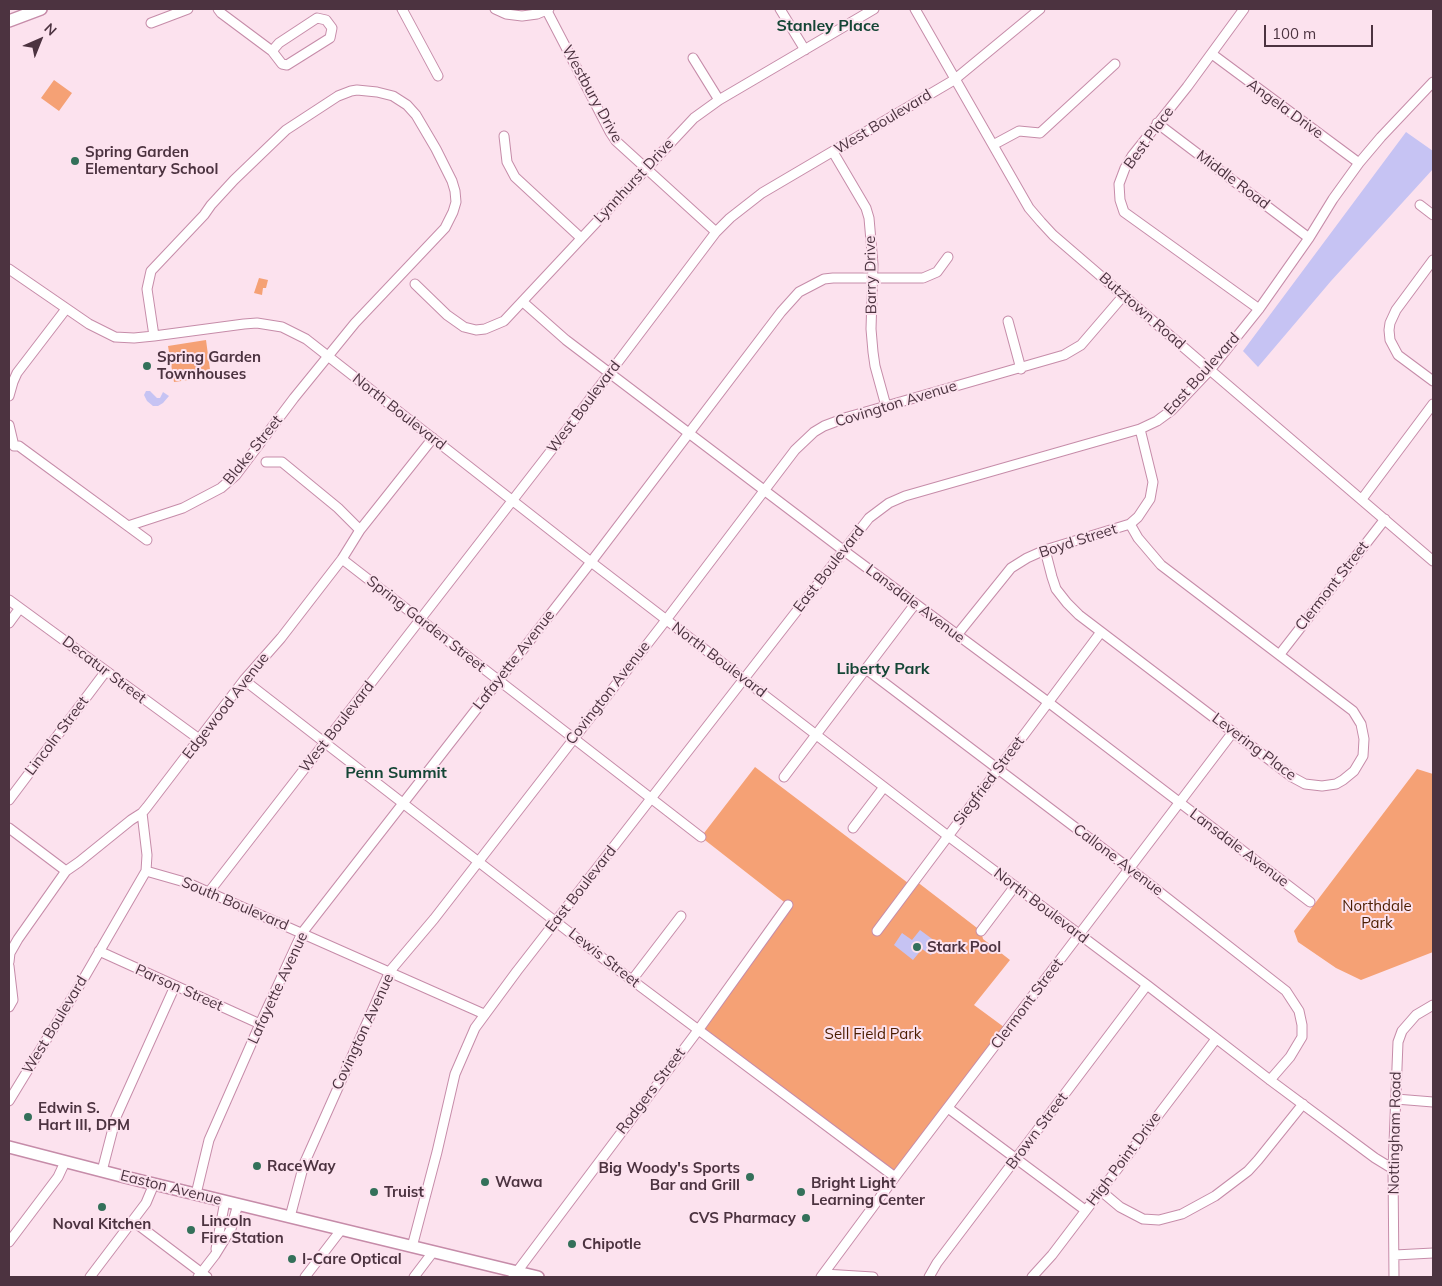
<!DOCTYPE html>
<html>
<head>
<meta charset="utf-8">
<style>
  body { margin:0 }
  #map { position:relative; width:1442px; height:1286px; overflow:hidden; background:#fce2ee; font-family:Mulish,sans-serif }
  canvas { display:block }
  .frame { position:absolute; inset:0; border:10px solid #4c3340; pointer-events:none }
  .north { position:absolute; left:15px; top:15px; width:50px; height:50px; -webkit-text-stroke:4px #fce2ee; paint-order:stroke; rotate:44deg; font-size:14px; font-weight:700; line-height:20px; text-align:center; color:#4c3340 }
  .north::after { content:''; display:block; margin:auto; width:18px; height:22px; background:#4c3340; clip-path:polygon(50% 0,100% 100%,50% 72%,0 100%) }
  .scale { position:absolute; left:1264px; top:25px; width:109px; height:22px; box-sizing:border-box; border:2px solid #4c3340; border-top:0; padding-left:6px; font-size:15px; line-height:18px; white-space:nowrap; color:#4c3340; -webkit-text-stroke:4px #fce2ee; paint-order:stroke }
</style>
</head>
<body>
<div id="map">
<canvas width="1442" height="1286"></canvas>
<div class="frame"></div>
<div class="north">N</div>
<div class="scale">100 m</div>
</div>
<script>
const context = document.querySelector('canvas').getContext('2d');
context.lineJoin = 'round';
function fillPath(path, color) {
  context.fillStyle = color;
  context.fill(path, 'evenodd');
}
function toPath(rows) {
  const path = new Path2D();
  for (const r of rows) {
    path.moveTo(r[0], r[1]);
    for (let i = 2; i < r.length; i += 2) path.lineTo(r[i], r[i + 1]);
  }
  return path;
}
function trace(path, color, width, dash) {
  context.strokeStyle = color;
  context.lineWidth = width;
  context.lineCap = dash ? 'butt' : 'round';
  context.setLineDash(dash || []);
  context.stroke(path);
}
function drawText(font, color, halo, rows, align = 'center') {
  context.font = font + ' Mulish,sans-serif';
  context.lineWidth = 4;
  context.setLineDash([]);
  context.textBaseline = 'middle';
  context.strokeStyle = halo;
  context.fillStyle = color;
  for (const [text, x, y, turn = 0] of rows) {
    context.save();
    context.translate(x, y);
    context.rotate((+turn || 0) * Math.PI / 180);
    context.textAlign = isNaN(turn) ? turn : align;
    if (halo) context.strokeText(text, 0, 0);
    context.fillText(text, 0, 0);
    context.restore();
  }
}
fillPath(toPath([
  [54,80,72,93,59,111,41,98],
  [259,278,268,280,266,288,263,288,262,295,254,293],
  [206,340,211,377,174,382,168,346],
  [755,767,912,886,916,881,981,931,983,939,1010,960,974,1005,1008,1030,895,1177,695,1033,788,905,701,837],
  [1417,769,1433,774,1433,952,1361,980,1336,968,1298,942,1294,931]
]), '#f5a175');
fillPath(toPath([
  [1406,132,1433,151,1433,169,1331,281,1258,367,1243,351],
  [146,391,150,391,157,398,160,398,163,392,169,396,163,403,158,406,153,406,147,401,144,395],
  [920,930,939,944,931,955,922,949,913,960,894,945,902,933,912,940]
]), '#c6c3f3');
const minor = toPath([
  [218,9,221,13,272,51,282,64,287,65,330,38,332,28,326,20,317,18,279,43,272,51],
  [402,9,438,76],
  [495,9,506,14,522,16,537,14,549,9],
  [780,9,805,50],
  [915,9,1029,208,1041,222,1053,235,1210,370,1433,561],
  [1244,9,1187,87,1132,156,1125,168,1119,184,1120,200,1124,212,1259,309],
  [547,11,610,132,616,141,716,232],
  [151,23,188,9],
  [1212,54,1359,163],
  [693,58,719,100],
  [1157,123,1309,238],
  [504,136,507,162,515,177,581,238],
  [993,145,1019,131,1040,133,1115,64],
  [833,152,866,208,869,218,873,264,871,329,873,352,875,366,886,406],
  [1420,205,1433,215],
  [1433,260,1396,310,1390,323,1389,330,1390,340,1398,355,1433,381],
  [9,269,89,324,115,337,134,338,154,336,244,324,257,323,282,327,306,339,591,562,948,836,1147,985,1270,1080,1375,1158,1393,1169],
  [415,284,447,315,464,327,476,330,485,329,504,321,694,118,719,100,874,9],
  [523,302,566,340,843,550,1048,702,1310,902],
  [1008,321,1021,369],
  [9,396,13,382,17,373,66,309],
  [9,425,14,446],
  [14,446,19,446,23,449,147,540],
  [266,462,282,462,338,508,360,530],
  [1362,499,1433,404],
  [128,526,183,508,221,488,236,475,294,398,355,323,445,228,453,212,456,202,455,191,452,181,436,149,416,115,407,105,393,96,377,92,357,90,351,91,338,96,286,130,234,180,211,205,204,215,151,271,147,289,154,336],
  [1045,550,1052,577,1056,589,1067,603,1079,615,1292,777,1305,784,1322,786,1336,784,1343,780,1354,771,1363,756,1364,739,1361,724,1353,711,1161,565,1138,538,1130,524],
  [342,559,701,837],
  [9,600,199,739],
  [9,623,20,608],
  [957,635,1011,568,1027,558,1045,550,1130,524,1138,517,1150,499,1153,482,1140,429],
  [1280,654,1385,519],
  [866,669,1130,869,1286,991,1299,1011,1302,1025,1302,1037,1290,1057,1270,1080],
  [244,680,609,963,895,1177],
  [784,777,915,604],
  [9,800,106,671],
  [9,828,66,871],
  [853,828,884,787],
  [146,871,188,883,484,1014],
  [209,892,550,452,716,232,730,218,762,193,954,80,1040,9],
  [877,931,1101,632],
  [981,931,1015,886],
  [99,951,260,1024],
  [9,962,10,953,18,939,66,871,79,862,131,820,142,813,147,807,244,680,281,638,342,559,360,530,433,438],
  [9,966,13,1000,9,1007],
  [632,980,681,916],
  [1396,1099,1433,1102],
  [9,1101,84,978,146,871,147,855,142,813],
  [948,1108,1085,1210],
  [102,1171,116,1117,175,986],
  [1101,1191,1120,1207,1143,1219,1159,1220,1182,1214,1215,1196,1248,1171,1258,1160,1303,1104],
  [196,1194,209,1140,260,1024,302,933,591,562,781,312,799,292,824,279,833,278,923,278,937,272,948,257],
  [290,1217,304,1164,390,971,434,919,666,620,795,450,814,432,824,426,848,417,1064,355,1081,345,1124,295],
  [133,1221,207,1277],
  [9,1242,58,1177,65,1162],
  [412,1247,437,1152,455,1074,475,1028,517,971,869,518,889,503,905,496,1140,429,1157,421,1172,410,1210,370,1259,309,1309,238,1333,199,1359,163,1381,137,1433,82],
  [216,1249,225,1201],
  [1395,1255,1433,1253],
  [824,1274,873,1277],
  [90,1277,146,1203,154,1184],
  [198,1277,215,1255,231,1229,238,1204],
  [305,1277,341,1230],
  [414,1277,433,1252],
  [513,1277,699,1029,788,905],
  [821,1277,895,1177,1233,732],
  [929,1277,937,1263,1147,985],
  [1032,1277,1052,1255,1216,1039],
  [1394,1277,1393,1169,1398,1042,1402,1031,1416,1015,1433,1005]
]);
const major = toPath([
  [9,21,41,9],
  [9,1147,125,1177,538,1277]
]);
trace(minor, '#c68ca9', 11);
trace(major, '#c68ca9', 14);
trace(minor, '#fff', 9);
trace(major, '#fff', 11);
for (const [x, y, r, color] of [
  [75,161,5,"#34705a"],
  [147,366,5,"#34705a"],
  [917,947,5,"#34705a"],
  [28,1117,5,"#34705a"],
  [257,1166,5,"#34705a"],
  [750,1177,5,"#34705a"],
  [485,1182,5,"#34705a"],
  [374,1192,5,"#34705a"],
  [801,1192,5,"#34705a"],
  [102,1207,5,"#34705a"],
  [806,1218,5,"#34705a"],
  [191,1230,5,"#34705a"],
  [572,1244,5,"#34705a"],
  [292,1259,5,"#34705a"]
]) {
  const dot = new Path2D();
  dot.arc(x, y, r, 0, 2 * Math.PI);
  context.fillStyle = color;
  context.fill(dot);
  trace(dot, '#fce2ee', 2);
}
drawText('15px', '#4c3340', '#fce2ee', [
  ["Westbury Drive",592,94,61],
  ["Angela Drive",1285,109,36],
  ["West Boulevard",883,122,-31],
  ["Best Place",1149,138,-54],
  ["Middle Road",1233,180,37],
  ["Lynnhurst Drive",634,181,-47],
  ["Barry Drive",871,275,-91],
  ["Butztown Road",1142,311,41],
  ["East Boulevard",1202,374,-48],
  ["Covington Avenue",896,404,-17],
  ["West Boulevard",584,407,-53],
  ["North Boulevard",399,412,38],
  ["Blake Street",253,450,-51],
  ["Boyd Street",1078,541,-18],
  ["East Boulevard",829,569,-52],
  ["Clermont Street",1332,586,-52],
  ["Lansdale Avenue",915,604,37],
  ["Spring Garden Street",426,624,38],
  ["Lafayette Avenue",514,660,-52],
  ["North Boulevard",719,660,37],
  ["Decatur Street",104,670,37],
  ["Covington Avenue",608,693,-52],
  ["Edgewood Avenue",226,706,-52],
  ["West Boulevard",337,727,-52],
  ["Lincoln Street",57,736,-53],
  ["Levering Place",1254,747,37],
  ["Siegfried Street",989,781,-53],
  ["Lansdale Avenue",1239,848,37],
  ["Callone Avenue",1118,860,37],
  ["East Boulevard",581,889,-52],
  ["South Boulevard",235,904,23],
  ["North Boulevard",1041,906,37],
  ["Lewis Street",604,958,38],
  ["Parson Street",179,988,24],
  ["Lafayette Avenue",278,988,-65],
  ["Clermont Street",1027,1004,-53],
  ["West Boulevard",55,1025,-59],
  ["Covington Avenue",363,1032,-65],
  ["Rodgers Street",651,1091,-53],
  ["Brown Street",1037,1131,-53],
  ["Nottingham Road",1395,1133,-89],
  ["High Point Drive",1124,1159,-53],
  ["Easton Avenue",171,1188,14]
]);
drawText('bold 15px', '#4c3340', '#fce2ee', [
  ["Spring Garden",85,152],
  ["Elementary School",85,169],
  ["Spring Garden",157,357],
  ["Townhouses",157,374],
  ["Stark Pool",927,947],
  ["Edwin S.",38,1108],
  ["Hart III, DPM",38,1125],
  ["RaceWay",267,1166],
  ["Big Woody's Sports",740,1168,"right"],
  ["Bar and Grill",740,1185,"right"],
  ["Wawa",495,1182],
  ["Bright Light",811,1183],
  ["Learning Center",811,1200],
  ["Truist",384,1192],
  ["CVS Pharmacy",796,1218,"right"],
  ["Lincoln",201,1221],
  ["Fire Station",201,1238],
  ["Noval Kitchen",102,1224,"center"],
  ["Chipotle",582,1244],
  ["I-Care Optical",302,1259]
], 'left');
drawText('15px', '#4b1d01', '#fce2ee', [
  ["Northdale",1377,906],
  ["Park",1377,923],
  ["Sell Field Park",873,1034]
]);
drawText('bold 16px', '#154636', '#fce2ee', [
  ["Stanley Place",828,26],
  ["Liberty Park",883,669],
  ["Penn Summit",396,773]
]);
</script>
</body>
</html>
